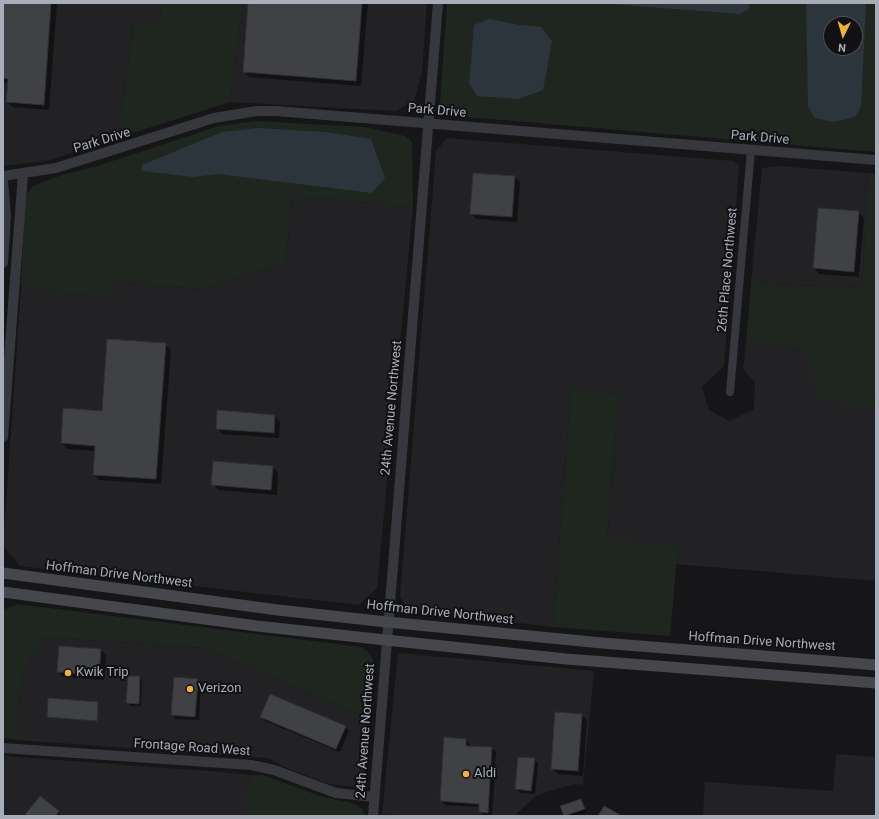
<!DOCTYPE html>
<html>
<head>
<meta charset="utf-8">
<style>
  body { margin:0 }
  #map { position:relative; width:879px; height:819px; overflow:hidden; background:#161618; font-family:Roboto,sans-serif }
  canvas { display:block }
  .frame { position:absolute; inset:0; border:4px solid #a8adb8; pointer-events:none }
  .north { position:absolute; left:823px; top:16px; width:40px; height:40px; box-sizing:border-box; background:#111113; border:1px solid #4d4f55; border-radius:50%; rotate:185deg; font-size:11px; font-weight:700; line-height:16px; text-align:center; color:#a8adb8 }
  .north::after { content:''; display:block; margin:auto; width:14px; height:18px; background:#f2b134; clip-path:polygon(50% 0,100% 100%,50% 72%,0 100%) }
</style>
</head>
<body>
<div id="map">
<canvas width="879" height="819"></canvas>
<div class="frame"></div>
<div class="north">N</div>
</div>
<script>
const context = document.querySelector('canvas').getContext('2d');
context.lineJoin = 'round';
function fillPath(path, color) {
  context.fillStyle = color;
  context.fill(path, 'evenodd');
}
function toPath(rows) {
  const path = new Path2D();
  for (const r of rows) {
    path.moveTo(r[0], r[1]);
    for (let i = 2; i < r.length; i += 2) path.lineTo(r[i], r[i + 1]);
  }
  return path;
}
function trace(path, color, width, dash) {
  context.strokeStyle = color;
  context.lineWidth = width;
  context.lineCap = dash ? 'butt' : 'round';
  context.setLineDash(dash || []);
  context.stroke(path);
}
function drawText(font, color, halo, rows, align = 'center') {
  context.font = font + ' Roboto,sans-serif';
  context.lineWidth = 4;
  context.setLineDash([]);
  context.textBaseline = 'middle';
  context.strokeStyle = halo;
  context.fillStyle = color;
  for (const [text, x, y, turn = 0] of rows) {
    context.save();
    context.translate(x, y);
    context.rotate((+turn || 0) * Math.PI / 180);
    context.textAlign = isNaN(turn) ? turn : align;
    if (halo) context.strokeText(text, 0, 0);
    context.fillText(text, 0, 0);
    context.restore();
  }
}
fillPath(toPath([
  [3,3,161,3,160,20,134,23,117,138,47,161,3,166],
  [243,3,427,3,422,72,414,101,396,111,230,102],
  [447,138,733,161,739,166,724,366,702,387,709,410,729,421,754,409,755,382,743,369,746,343,804,350,874,410,876,377,876,581,676,564,678,546,607,540,619,394,571,387,553,627,409,610,400,597,436,151],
  [778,166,868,173,862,288,751,283,762,168],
  [292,196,413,207,377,588,359,605,20,566,3,546,21,289,113,298,115,282,201,289,286,263],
  [43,637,205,648,355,713,369,714,365,777,362,782,354,787,329,784,284,767,268,758,16,740,22,672],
  [398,653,594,671,583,785,576,784,556,789,536,796,514,816,407,816,382,814],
  [836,754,876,757,876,816,703,816,705,782,833,791],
  [3,756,222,772,253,775,246,786,246,816,3,816]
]), '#222225');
fillPath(toPath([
  [161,3,243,3,230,102,117,138,134,23,160,20],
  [447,3,876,3,876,152,443,115,440,103],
  [831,24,855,24,855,48,831,48],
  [255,121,365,127,405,136,412,141,413,207,292,196,286,263,201,289,115,282,113,298,21,289,25,197,33,186,62,175,97,166,219,126],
  [868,173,876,174,876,377,874,410,820,398,804,350,746,343,751,283,862,288],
  [571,387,619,394,607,539,678,546,670,636,553,627],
  [17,604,361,647,368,652,373,659,369,714,355,713,205,648,43,637,22,672,16,740,3,738,3,610],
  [253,775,262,775,320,796,352,803,362,808,365,816,246,816,246,786]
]), '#1e261f');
fillPath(toPath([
  [598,3,749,3,749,9,739,14],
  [806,3,866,3,861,106,855,117,834,122,815,118,808,107],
  [831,24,855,24,855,48,831,48],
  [489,19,520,25,541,27,552,41,543,90,518,99,477,96,469,83,474,25],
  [258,128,325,132,371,139,385,178,372,193,218,174,193,177,142,171,142,165,222,132]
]), '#2c353c');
fillPath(toPath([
  [3,3,57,3,49,110,13,107,7,102,8,83,3,83],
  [249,3,368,3,361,86,249,77,244,71],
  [515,177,520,182,517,222,477,219,471,214],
  [858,212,864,218,859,277,819,274,814,268],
  [165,344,171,350,161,484,99,480,94,475,96,451,67,449,62,443,64,409,103,412],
  [275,416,280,422,279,438,222,434,217,428],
  [214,462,273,467,278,472,277,495,218,490,213,484],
  [101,650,106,655,104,680,63,677,58,672],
  [140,677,142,680,141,706,130,706,128,703],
  [197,680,201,684,199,720,176,719,172,715],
  [49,699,98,703,97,721,49,717],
  [581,715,587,720,583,776,558,774,552,769],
  [261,717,345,727,349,731,340,752,265,721],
  [466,740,470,744,469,747,492,748,496,752,492,816,484,816,480,812,480,807,445,805,441,801],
  [534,759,538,763,535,794,520,793,516,789],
  [40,797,58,812,62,816,25,816],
  [581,800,587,812,573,816,565,816]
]), '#0007');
const building = toPath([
  [3,3,51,3,44,105,6,102,8,79,3,78,3,3],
  [248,3,362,3,356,81,243,72,248,3],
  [473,173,515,176,512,217,470,214,473,173],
  [818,208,859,211,854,272,813,268,818,208],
  [107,339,166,343,156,479,93,475,95,446,61,443,63,408,102,411,107,339],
  [217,410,275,415,274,433,216,429,217,410],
  [213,461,273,466,271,490,211,485,213,461],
  [59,646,101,649,99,675,57,672,59,646],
  [128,676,140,676,139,704,126,703,128,676],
  [174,677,198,679,195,717,171,715,174,677],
  [270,694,346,726,336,749,260,717,270,694],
  [48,698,98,702,97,721,47,717,48,698],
  [555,712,582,714,578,771,551,769,555,712],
  [444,737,466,739,466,746,492,747,488,813,479,812,479,804,440,801,444,737],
  [518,757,535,758,531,791,515,789,518,757],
  [40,796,59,811,56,816,24,816,40,796],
  [581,799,585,809,564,816,560,806,581,799],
  [604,806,622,816,598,816,604,806]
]);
fillPath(building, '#404145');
trace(building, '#303034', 1);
trace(toPath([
  [730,392,751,150]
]), '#37383d', 8);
trace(toPath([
  [3,176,56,168,214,118,257,111,276,111,876,160],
  [3,180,6,216,3,263],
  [3,437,23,174],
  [3,748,251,765,274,770,336,793,374,797],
  [373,816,438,3]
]), '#37383d', 10);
trace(toPath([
  [3,573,278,610,387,622,602,643,876,665],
  [3,592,257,626,386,640,566,659,876,683]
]), '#45474d', 11);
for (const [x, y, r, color] of [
  [68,673,4,"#f2b134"],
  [190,689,4,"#f2b134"],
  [466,774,4,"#f2b134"]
]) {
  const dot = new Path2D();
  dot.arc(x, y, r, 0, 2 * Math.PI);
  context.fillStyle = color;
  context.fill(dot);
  trace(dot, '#111113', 1.5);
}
drawText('13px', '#a8adb8', '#111113', [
  ["Park Drive",437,111,5],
  ["Park Drive",760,138,5],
  ["Park Drive",102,141,-17],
  ["26th Place Northwest",728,270,-85],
  ["24th Avenue Northwest",392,408,-85],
  ["Hoffman Drive Northwest",119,575,7],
  ["Hoffman Drive Northwest",440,613,6],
  ["Hoffman Drive Northwest",762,642,4],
  ["24th Avenue Northwest",366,731,-86],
  ["Frontage Road West",192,748,4]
]);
drawText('13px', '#a8adb8', '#111113', [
  ["Kwik Trip",76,673],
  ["Verizon",198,689],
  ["Aldi",474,774]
], 'left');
</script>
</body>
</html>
